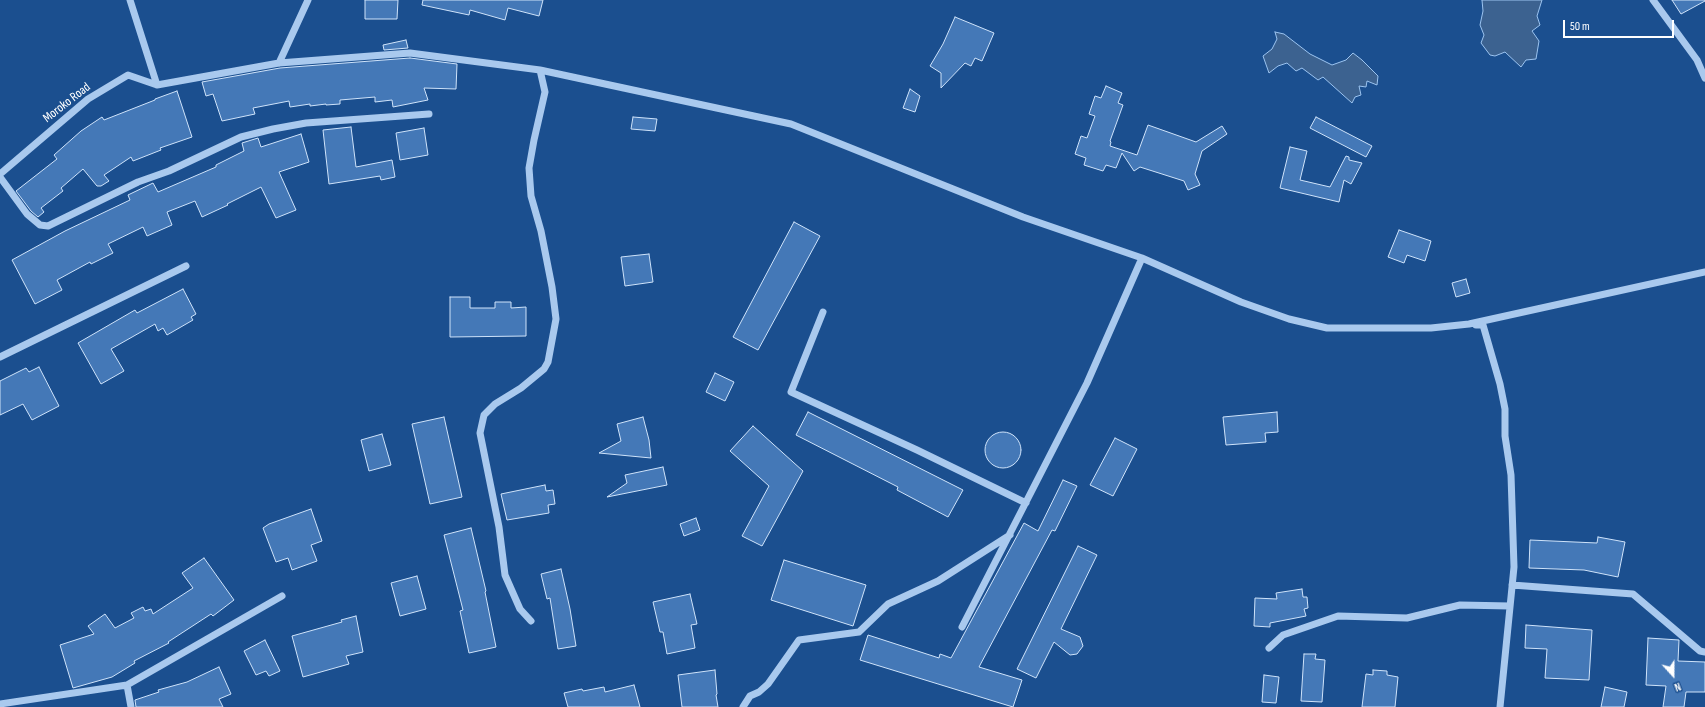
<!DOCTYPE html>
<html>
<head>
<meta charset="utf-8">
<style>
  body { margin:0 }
  #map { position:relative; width:1705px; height:707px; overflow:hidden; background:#1b4f8f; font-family:"Sofia Sans Condensed",sans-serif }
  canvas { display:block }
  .north { position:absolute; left:1653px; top:655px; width:40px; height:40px; -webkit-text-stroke:3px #1b4f8f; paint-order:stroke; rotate:159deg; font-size:11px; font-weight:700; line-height:16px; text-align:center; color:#fff }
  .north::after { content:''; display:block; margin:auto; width:14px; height:18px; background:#fff; clip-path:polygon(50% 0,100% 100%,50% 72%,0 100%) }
  .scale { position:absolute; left:1563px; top:20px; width:111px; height:18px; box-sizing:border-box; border:2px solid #fff; border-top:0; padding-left:5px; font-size:12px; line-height:14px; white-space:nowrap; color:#fff; -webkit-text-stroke:3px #1b4f8f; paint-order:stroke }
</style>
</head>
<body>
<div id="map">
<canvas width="1705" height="707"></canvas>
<div class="north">N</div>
<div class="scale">50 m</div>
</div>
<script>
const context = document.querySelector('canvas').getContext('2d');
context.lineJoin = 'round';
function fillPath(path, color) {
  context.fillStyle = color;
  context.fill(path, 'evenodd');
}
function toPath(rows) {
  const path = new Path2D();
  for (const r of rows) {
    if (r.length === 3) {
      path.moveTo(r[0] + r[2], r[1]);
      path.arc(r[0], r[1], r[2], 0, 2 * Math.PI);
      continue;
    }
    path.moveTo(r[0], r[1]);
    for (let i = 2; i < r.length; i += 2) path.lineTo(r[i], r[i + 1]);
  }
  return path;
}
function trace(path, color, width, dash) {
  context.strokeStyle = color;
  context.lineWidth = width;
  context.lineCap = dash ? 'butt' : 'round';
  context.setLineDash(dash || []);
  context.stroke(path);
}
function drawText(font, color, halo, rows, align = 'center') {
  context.font = font + ' "Sofia Sans Condensed",sans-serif';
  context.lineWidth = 4;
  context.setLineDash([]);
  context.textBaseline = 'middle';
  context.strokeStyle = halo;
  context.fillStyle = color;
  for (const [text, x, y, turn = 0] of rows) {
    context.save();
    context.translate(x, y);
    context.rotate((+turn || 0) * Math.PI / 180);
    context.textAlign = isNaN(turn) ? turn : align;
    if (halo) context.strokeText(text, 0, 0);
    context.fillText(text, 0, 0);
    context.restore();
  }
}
const water = toPath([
  [1482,0,1542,0,1537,16,1540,25,1532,31,1539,41,1536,59,1526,60,1521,67,1505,52,1495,56,1490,55,1481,43,1484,35,1480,25,1483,11,1482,0],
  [1275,32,1284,34,1310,54,1332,65,1346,60,1353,53,1362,60,1378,76,1377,85,1367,81,1366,87,1359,86,1361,95,1355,97,1352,103,1323,77,1318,80,1302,68,1296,71,1287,63,1278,66,1269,73,1263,56,1272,49,1277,39,1275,32]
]);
fillPath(water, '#3c6290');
trace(water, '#9cc4f0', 1);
const building = toPath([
  [365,0,398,0,397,19,365,19,365,0],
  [423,0,543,0,539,16,508,8,505,20,470,10,469,15,422,5,423,0],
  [1672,0,1705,0,1705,1,1681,14,1672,0],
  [955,17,994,33,982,61,975,58,971,66,965,63,941,88,941,73,930,66,943,44,955,17],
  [406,40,408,48,384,50,383,45,406,40],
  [410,58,457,64,456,89,424,88,428,100,393,107,392,100,375,102,375,97,340,100,340,104,326,105,326,104,310,106,310,104,290,107,289,101,253,108,255,114,222,121,213,94,206,96,202,82,280,68,410,58],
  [1106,86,1122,93,1118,103,1123,105,1110,141,1111,142,1110,146,1137,155,1148,125,1196,142,1222,126,1227,134,1202,151,1195,174,1200,185,1188,190,1184,181,1140,167,1134,171,1122,153,1116,168,1106,165,1103,171,1084,165,1086,158,1075,154,1081,136,1087,138,1095,116,1089,114,1095,96,1101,98,1106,86],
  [910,89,920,96,915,112,903,108,910,89],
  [177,91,192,137,160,148,161,150,133,161,131,157,104,175,109,181,101,186,97,186,83,169,61,188,63,191,41,208,44,212,38,217,31,211,16,191,57,159,54,155,81,131,102,117,104,120,155,100,155,99,177,91],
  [633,117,657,119,655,131,631,129,633,117],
  [1316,117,1372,146,1366,157,1310,128,1316,117],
  [351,127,356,167,392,160,395,177,381,180,380,176,329,184,323,130,351,127],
  [424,128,428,155,400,160,396,133,424,128],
  [301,134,309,162,279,172,296,210,276,218,261,187,227,204,228,205,202,217,195,201,167,212,172,225,147,236,143,227,108,244,113,253,91,264,90,262,57,280,62,290,35,304,12,260,65,231,130,200,128,195,153,183,158,192,216,167,216,165,244,151,242,143,258,138,261,147,301,134],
  [1290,147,1307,151,1300,180,1330,187,1346,156,1349,157,1349,160,1362,163,1351,184,1344,180,1339,202,1280,188,1290,147],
  [794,222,820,236,758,350,733,337,794,222],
  [1399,230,1431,241,1425,261,1407,255,1404,263,1388,257,1399,230],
  [649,254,653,282,625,286,621,257,649,254],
  [1466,279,1470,293,1456,297,1452,283,1466,279],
  [183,289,196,314,191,317,193,320,167,335,163,328,158,331,155,324,111,349,124,371,101,384,78,343,135,310,137,313,183,289],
  [450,297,470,297,470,308,495,308,495,302,511,302,511,308,526,307,526,336,450,337,450,297],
  [39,367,59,406,32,420,23,404,0,415,0,381,26,368,29,372,39,367],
  [715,373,734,382,725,401,706,392,715,373],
  [808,412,963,490,948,517,897,490,898,487,796,435,808,412],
  [1277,412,1278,432,1265,433,1266,442,1226,445,1223,417,1277,412],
  [444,417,462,497,430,504,412,424,444,417],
  [643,417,649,440,651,458,599,453,621,441,617,424,643,417],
  [753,426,803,471,762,546,742,536,769,486,730,451,753,426],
  [1003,450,18],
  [382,434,391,465,369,471,361,440,382,434],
  [1115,438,1137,449,1113,496,1090,485,1115,438],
  [663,467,667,485,607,497,627,483,625,475,663,467],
  [1063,480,1077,486,1055,531,1052,530,979,667,1022,680,1013,707,860,660,868,635,939,658,940,654,951,658,1024,523,1038,531,1063,480],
  [545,485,546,491,553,490,555,504,548,505,549,513,507,520,501,494,545,485],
  [311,509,322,541,311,545,317,561,292,570,288,558,276,562,263,528,269,524,311,509],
  [696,518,700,530,684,536,680,524,696,518],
  [471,528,486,591,485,592,496,647,469,653,460,611,463,610,444,535,471,528],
  [1598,537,1625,542,1618,577,1584,570,1529,568,1530,540,1597,543,1598,537],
  [1078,546,1097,555,1061,629,1080,637,1083,646,1077,654,1070,655,1054,642,1036,678,1017,669,1078,546],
  [204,558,234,600,213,616,211,614,168,642,169,643,134,661,135,663,112,677,73,688,60,645,94,634,88,626,105,614,115,628,134,618,131,613,143,607,145,611,151,609,153,614,193,588,182,573,204,558],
  [784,560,866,585,853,626,771,600,784,560],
  [561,569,570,609,576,646,558,649,550,598,547,599,541,574,561,569],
  [417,576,426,609,400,616,391,583,417,576],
  [1302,589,1303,597,1307,597,1308,608,1304,609,1306,616,1270,623,1270,627,1254,626,1255,598,1277,599,1276,593,1302,589],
  [690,594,697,624,691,625,695,648,667,654,663,632,660,632,653,602,690,594],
  [356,616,363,652,346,656,349,664,303,677,292,636,342,622,341,620,356,616],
  [1526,625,1592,630,1589,680,1545,678,1547,649,1525,648,1526,625],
  [1648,638,1679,640,1678,661,1705,662,1705,692,1686,692,1684,707,1663,707,1666,686,1646,685,1648,638],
  [265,640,280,671,269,676,266,671,256,675,244,651,265,640],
  [1304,654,1316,654,1315,659,1325,660,1322,702,1301,701,1304,654],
  [219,667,231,694,219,699,223,707,136,707,135,700,159,692,158,690,187,682,219,667],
  [715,670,717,694,716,695,718,707,682,707,678,675,715,670],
  [1373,670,1387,671,1387,675,1398,677,1395,707,1362,707,1366,674,1373,675,1373,670],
  [1264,675,1279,677,1276,703,1262,702,1264,675],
  [634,685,640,707,568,707,564,693,582,689,583,691,604,687,605,692,634,685],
  [1605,687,1627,692,1624,707,1601,707,1605,687]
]);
fillPath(building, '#4478b7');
trace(building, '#cfe3fa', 1);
trace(toPath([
  [130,0,157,85],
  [1653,0,1697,60,1705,78],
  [279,63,308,0],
  [0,174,88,99,128,75,157,85,279,63,410,53,540,70,791,124,1023,217,1142,258,1241,302,1289,319,1327,328,1431,328,1469,324,1705,272],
  [0,177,27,214,40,225,48,226,138,182,169,171,241,137,273,129,306,123,429,114],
  [823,312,791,392,917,450,1026,503],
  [1476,325,1483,325,1500,384,1505,409,1505,436,1511,475,1514,567,1500,707],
  [0,357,186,266],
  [1512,585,1633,594,1700,651,1705,652],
  [531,621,520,609,505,575,499,527,480,433,484,415,495,404,521,388,544,369,548,362,556,319,552,287,541,231,531,196,529,168,534,140,545,92,540,70],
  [962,627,1087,383,1142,258],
  [1269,648,1283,635,1338,616,1407,618,1460,605,1510,606],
  [127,685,131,707],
  [0,704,127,685,282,596],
  [743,707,750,696,759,692,768,684,799,640,859,632,888,604,938,581,1010,535]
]), '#a9c9ee', 7);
drawText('13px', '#fff', '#1b4f8f', [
  ["Moroko Road",67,103,-38]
]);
</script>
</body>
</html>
